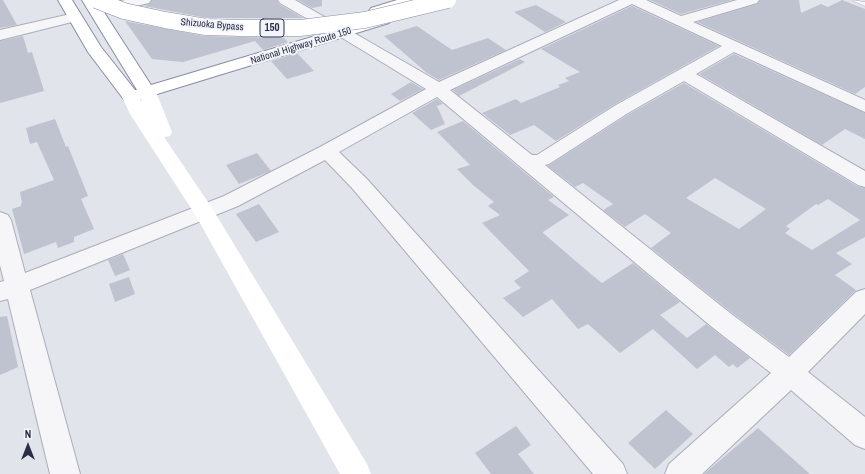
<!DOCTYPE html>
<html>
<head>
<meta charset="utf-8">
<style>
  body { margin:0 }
  #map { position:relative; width:865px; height:474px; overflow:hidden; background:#e2e4ec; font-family:"Archivo Narrow",sans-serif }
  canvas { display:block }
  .north { position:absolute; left:8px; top:426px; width:40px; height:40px; -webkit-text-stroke:3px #f2f4f9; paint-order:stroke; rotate:0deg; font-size:11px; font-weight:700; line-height:16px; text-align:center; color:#292d45 }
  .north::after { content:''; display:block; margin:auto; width:14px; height:18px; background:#292d45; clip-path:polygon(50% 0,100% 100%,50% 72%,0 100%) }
</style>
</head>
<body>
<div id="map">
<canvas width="865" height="474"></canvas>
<div class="north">N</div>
</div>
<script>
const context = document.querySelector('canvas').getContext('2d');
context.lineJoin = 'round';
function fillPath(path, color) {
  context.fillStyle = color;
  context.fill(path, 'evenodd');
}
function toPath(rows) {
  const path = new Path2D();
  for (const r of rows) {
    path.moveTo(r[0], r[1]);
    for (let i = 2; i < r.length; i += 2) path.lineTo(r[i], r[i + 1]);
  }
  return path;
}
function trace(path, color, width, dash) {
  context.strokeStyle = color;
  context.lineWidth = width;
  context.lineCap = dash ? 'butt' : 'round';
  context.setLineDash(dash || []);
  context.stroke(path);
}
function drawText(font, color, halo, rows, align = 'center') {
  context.font = font + ' "Archivo Narrow",sans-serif';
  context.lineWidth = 4;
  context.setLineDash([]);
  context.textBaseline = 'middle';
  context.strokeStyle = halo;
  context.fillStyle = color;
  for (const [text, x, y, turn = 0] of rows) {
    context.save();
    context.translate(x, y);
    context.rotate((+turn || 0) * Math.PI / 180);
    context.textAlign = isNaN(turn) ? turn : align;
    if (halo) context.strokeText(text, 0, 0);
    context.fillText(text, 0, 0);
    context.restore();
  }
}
fillPath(toPath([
  [0,0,3,0,17,25,0,28],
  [152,0,277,0,279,4,303,18,207,18,144,6,149,4],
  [298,0,322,0,322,6,312,8],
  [650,0,732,0,681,14],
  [760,0,799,0,801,13,821,4,828,7,842,0,865,9,865,87,855,94,697,22,757,4],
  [536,5,566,22,545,32,514,12],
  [632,6,719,46,615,104,556,141,534,125,510,135,482,113,516,99,521,103,560,87,558,85,569,81,565,78,580,72,541,49],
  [125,21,204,36,284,38,288,42,263,50,255,41,183,62,152,59],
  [417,26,452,50,488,38,506,50,439,80,427,73,384,36],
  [23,36,28,53,32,52,44,91,0,103,0,41],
  [297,53,314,71,287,79,271,61],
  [734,54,865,113,865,139,845,129,822,145,699,74],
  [520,59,525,62,459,96,453,90],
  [411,82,423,89,400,101,391,94],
  [684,83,857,186,865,188,865,237,836,253,852,264,835,275,856,290,789,355,731,312,651,248,671,233,645,214,625,227,603,210,613,204,583,183,575,187,548,166,629,114],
  [715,178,766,209,739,229,686,198],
  [828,199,860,220,812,250,785,233,790,229,786,226,816,204,818,205],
  [437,99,443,104,437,106,445,124,431,130,412,113],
  [55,119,66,147,68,146,88,196,81,199,94,229,74,237,74,242,58,248,56,242,24,254,12,209,21,206,21,203,22,203,20,192,54,180,37,142,30,144,26,128],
  [463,121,554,197,548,200,569,215,543,232,543,233,592,275,602,283,633,263,680,302,660,315,687,338,706,324,750,358,737,368,733,364,729,367,715,355,697,369,653,329,620,353,588,324,578,329,552,299,523,317,503,298,521,288,514,281,529,271,482,223,500,215,488,206,494,202,473,185,457,169,470,165,437,132],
  [257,153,271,171,239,184,226,165],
  [259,204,279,232,256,242,236,214],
  [123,254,130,270,115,276,108,260],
  [129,277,135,294,115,302,109,284],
  [7,316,18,367,0,375,0,317],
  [666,410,693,434,655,469,628,443],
  [516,426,531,445,518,454,534,474,491,474,475,453],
  [758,428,810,474,704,474,705,473]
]), '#bfc2cf');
const lane = toPath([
  [852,0,865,2,865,6,853,1,852,0]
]);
const street = toPath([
  [125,0,151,0,149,3,100,14,95,13,93,10,95,7,125,0],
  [278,0,295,0,335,23,337,26,335,29,330,30,325,29,280,3,278,0],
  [619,0,646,0,681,16,737,0,759,0,757,3,693,22,865,100,865,112,734,52,696,74,865,171,865,187,858,185,684,81,628,113,549,164,545,165,730,313,789,357,856,292,865,289,865,314,808,372,865,417,865,449,855,445,791,390,702,474,665,474,669,464,771,373,712,327,437,97,339,152,366,178,623,464,627,474,593,474,352,188,325,160,238,206,30,290,80,474,50,474,8,299,0,301,0,282,4,281,0,265,0,212,8,215,11,220,25,273,224,196,320,147,426,89,339,36,336,33,339,30,344,28,349,30,439,82,619,0],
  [632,4,722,46,616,105,537,155,532,155,450,90,632,4],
  [75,13,80,14,82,17,80,20,0,40,0,30,75,13]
]);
const highway = toPath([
  [58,0,72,0,101,47,135,90,137,90,82,0,96,0,151,85,379,17,384,16,389,17,391,20,389,23,131,102,125,101,88,52,58,0],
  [397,0,419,0,417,3,376,15,371,14,369,11,371,8,397,0]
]);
trace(lane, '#aaadba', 1);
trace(street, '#aaadba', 2);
trace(highway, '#888ea4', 2);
fillPath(lane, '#f6f6f9');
fillPath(street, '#f6f6f9');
fillPath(toPath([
  [147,87,153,88,156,92,172,132,170,136,164,137,212,208,367,464,371,474,340,474,196,216,130,114,122,97,125,93,131,92,137,93,143,104,138,92,141,88,147,87]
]), '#fff');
fillPath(highway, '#fff');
const highwayBridge = toPath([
  [96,0,124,11,165,20,206,27,240,28,300,28,365,20,448,0]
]);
trace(highwayBridge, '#888ea4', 17, []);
trace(highwayBridge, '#fff', 16);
drawText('10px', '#292d45', '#f2f4f9', [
  ["Shizuoka Bypass",212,25,5],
  ["National Highway Route 150",301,46,-17]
]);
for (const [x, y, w] of [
  [272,28,24]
]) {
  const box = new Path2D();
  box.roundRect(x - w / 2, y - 9, w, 18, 3);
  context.fillStyle = '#f2f4f9';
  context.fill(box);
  trace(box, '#292d45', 1);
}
drawText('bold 11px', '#292d45', null, [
  ["150",272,28]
]);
</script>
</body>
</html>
